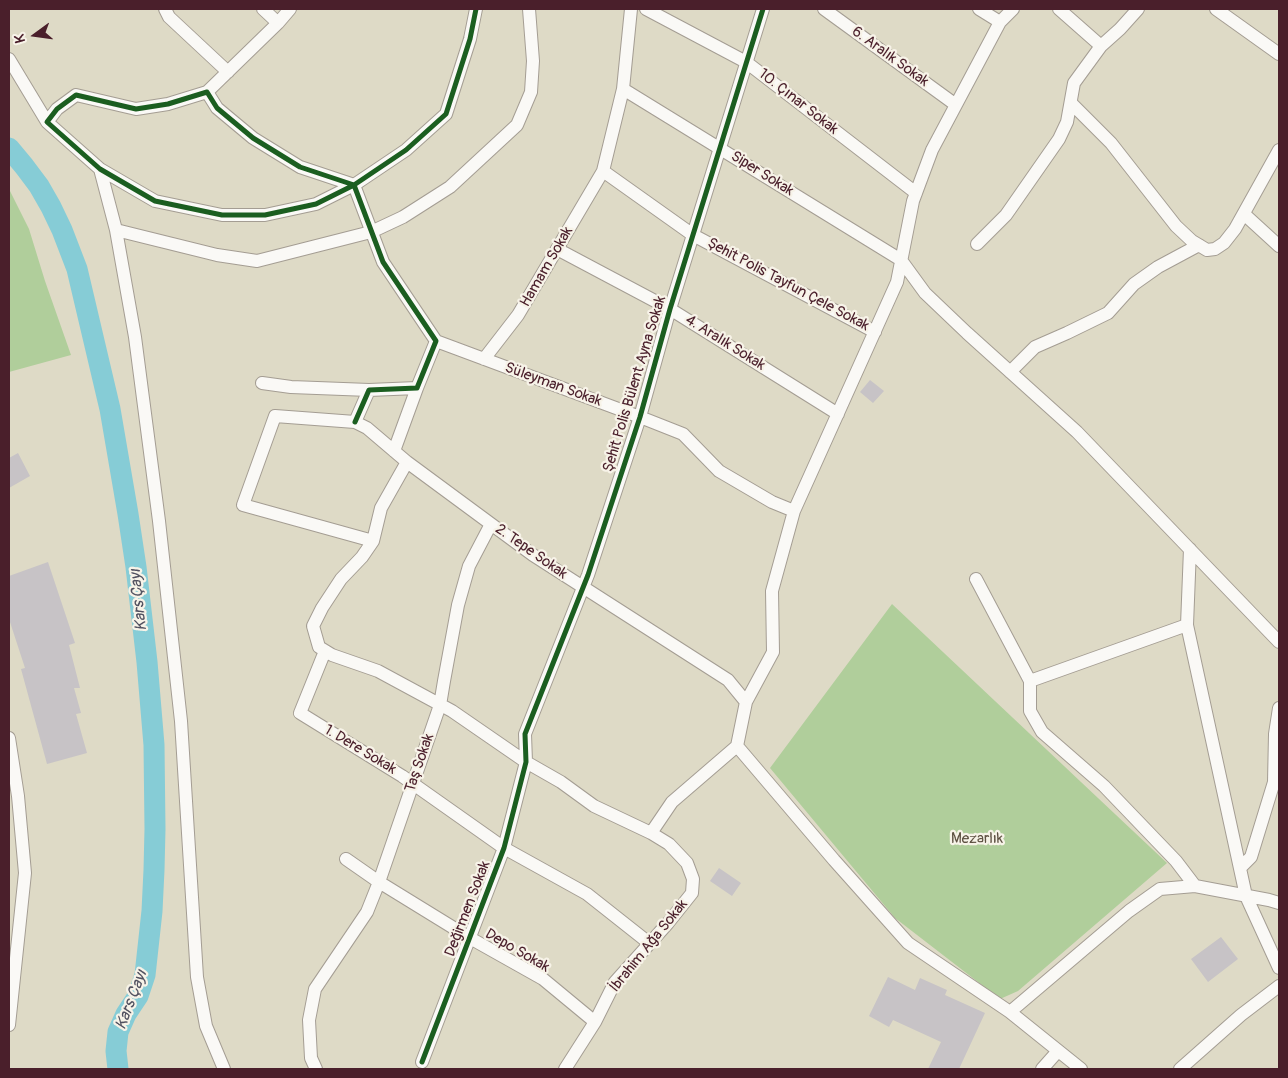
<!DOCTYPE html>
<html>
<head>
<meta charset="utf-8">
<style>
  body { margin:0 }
  #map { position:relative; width:1288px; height:1078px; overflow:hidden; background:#dedac6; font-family:Pangolin,sans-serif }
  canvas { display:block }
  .frame { position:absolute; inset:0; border:10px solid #4a1f2b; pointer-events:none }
  .north { position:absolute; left:10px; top:10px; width:50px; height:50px; -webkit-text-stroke:4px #f7f3e8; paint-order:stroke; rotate:256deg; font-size:14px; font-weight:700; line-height:20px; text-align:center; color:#4a1f2b }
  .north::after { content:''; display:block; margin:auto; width:18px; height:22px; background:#4a1f2b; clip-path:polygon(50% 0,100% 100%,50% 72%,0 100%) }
</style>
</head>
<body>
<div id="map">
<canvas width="1288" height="1078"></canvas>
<div class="frame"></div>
<div class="north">K</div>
</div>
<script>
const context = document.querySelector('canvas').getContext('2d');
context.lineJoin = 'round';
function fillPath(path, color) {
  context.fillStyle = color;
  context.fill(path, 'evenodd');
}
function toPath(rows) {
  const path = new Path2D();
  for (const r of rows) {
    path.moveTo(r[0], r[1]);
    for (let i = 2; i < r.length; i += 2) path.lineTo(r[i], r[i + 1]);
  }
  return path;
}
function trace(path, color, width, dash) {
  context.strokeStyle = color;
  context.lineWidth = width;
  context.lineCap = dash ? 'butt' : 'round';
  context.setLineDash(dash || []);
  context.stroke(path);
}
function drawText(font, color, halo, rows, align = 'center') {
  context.font = font + ' Pangolin,sans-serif';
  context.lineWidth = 4.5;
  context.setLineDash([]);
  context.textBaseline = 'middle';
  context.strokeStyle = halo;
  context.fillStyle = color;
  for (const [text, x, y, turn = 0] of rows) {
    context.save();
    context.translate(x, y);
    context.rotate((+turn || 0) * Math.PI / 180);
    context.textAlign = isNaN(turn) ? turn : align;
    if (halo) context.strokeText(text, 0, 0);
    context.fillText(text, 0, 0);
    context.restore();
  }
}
fillPath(toPath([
  [9,189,29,229,45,281,71,355,9,372],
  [892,604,1167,863,1018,991,1000,999,895,918,770,768]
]), '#b0ce9b');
trace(toPath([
  [9,148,24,166,39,186,51,207,62,230,77,269,110,409,128,514,136,567,147,662,154,745,155,829,154,870,152,911,145,975,138,996,126,1014,118,1032,116,1051,118,1069]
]), '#86ccd6', 21);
fillPath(toPath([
  [870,380,884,391,873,403,860,392],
  [18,453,30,476,9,488,9,458],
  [48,562,75,643,69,645,80,688,74,688,81,713,76,714,87,753,47,764,21,669,25,668,9,619,9,576],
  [719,868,741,883,732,896,710,881],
  [1221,937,1238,959,1208,982,1191,959],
  [888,977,915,990,920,978,947,990,945,995,985,1013,959,1069,928,1069,941,1042,893,1020,889,1027,869,1016]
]), '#c7c3c6');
const minor = toPath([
  [165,9,169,17,228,72],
  [263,9,278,23],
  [646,9,746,62,916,193],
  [824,9,956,105],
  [979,9,1000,22,1013,9],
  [1059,9,1101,46,1120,29,1138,9],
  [1216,9,1279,54],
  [9,59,47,122],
  [623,89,901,260,925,293,967,333,1077,432,1279,642],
  [207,92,278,23,290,9],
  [1071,103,1111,143,1176,226,1192,241,1207,250,1215,249,1224,243,1235,229,1279,150],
  [100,169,116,230,217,255,257,261,371,232,403,217,450,187,517,125,531,92,533,61,529,9],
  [603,171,693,235,875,332],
  [1244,214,1279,246],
  [116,230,135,337,159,521,181,721,197,977,206,1026,224,1069],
  [977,244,1006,215,1059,139,1067,122,1074,83,1101,46],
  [557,249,670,309,838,414],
  [436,341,640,417,683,434,719,471,772,502,794,511],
  [484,359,518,315,603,171,623,89,631,9],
  [1010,372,1035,347,1067,333,1108,313,1134,284,1158,267,1199,245],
  [262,383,291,387,369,390],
  [355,422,369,390,417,388,436,341,383,262,354,185,300,167,253,138,217,108,207,92,168,104,136,109,76,95,57,109,47,122,100,169,155,201,222,215,265,215,316,204,354,185,406,150,446,114,470,39,476,9],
  [394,451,417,388],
  [407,462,381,508,373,541,362,557,341,579,322,608,313,626,319,647,332,655,378,671,452,711,526,762,561,782,594,806,651,833],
  [373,541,243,505,275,416,355,422,367,428,407,462,533,555,728,680,746,702,737,746],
  [1190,549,1187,625,1246,896,1279,968],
  [976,579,1030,681,1187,625],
  [325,651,300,713,402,776,504,848,587,894,649,943],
  [1030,681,1030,711,1042,732,1104,786,1176,861,1195,886],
  [746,702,773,652,772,591,794,511,897,282,913,201,932,150,1000,22],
  [9,738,18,796,25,873,9,1025],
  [737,746,834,860,908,943,1010,1012,1129,911,1160,889,1195,886,1269,900,1279,903],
  [346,859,379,882,470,938,543,979,595,1022],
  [1240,868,1251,857,1274,782,1275,734,1279,708],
  [1010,1012,1081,1069],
  [422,1062,504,848,526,762,525,734,588,575,640,417,670,309,763,9],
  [316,1069,311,1058,309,1020,315,989,367,912,379,882,440,705,444,681,458,605,469,566,491,524],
  [565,1069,595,1022,615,982,668,923,692,893,693,879,687,863,669,844,651,833,672,802,737,746],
  [1042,1069,1058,1051],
  [1180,1069,1241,1015,1279,986]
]);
trace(minor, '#a49d93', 14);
trace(minor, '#faf9f6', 12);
trace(toPath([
  [355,422,369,390,417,388,436,341,383,262,354,185,300,167,253,138,217,108,207,92,168,104,136,109,76,95,57,109,47,122,100,169,155,201,222,215,265,215,316,204,354,185,406,150,446,114,470,39,476,9],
  [422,1062,504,848,526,762,525,734,588,575,640,417,670,309,763,9]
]), '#1b5e20', 5);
drawText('15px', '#4a1f2b', '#f7f3e8', [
  ["6. Aralık Sokak",890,57,36],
  ["10. Çınar Sokak",798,102,38],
  ["Siper Sokak",762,174,32],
  ["Hamam Sokak",547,267,-60],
  ["Şehit Polis Tayfun Çele Sokak",788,285,28],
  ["4. Aralık Sokak",725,343,32],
  ["Şehit Polis Bülent Ayna Sokak",635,384,-73],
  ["Süleyman Sokak",553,385,20],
  ["2. Tepe Sokak",531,552,35],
  ["1. Dere Sokak",360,750,31],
  ["Taş Sokak",420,763,-71],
  ["Değirmen Sokak",468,909,-69],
  ["İbrahim Ağa Sokak",649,946,-51],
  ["Depo Sokak",517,951,30]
]);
drawText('15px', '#5e5142', '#f7f3e8', [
  ["Mezarlık",977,839]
]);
drawText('italic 16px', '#515160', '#f7f3e8', [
  ["Kars Çayı",139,600,-96],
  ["Kars Çayı",132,1000,-69]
]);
</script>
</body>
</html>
